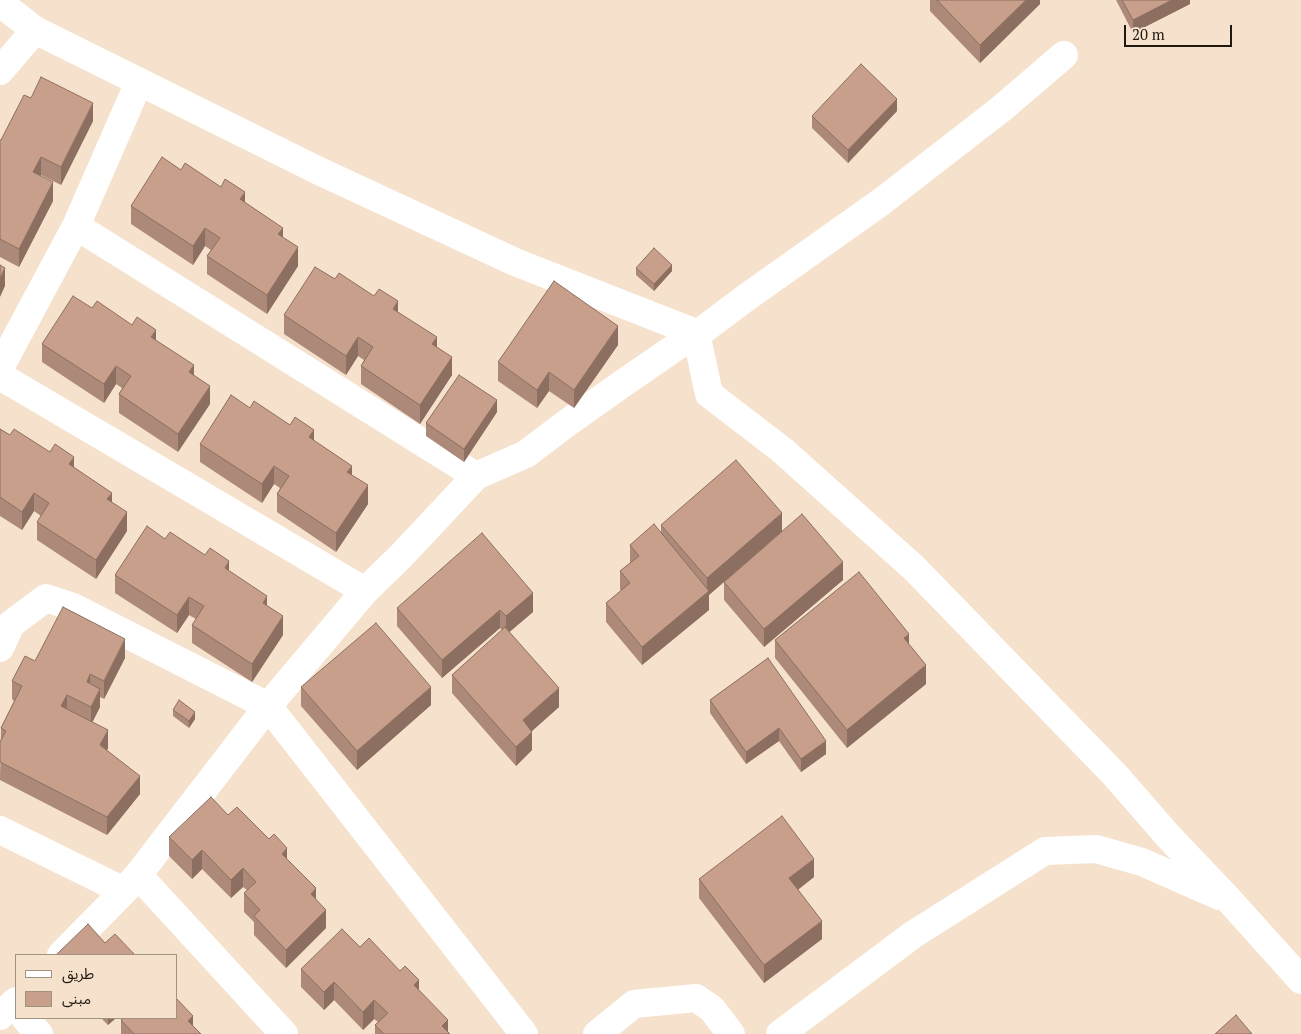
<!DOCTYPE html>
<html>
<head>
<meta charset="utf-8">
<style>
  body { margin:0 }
  #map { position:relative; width:1301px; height:1034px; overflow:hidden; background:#f6e2cc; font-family:"PT Serif","Noto Sans Arabic",serif }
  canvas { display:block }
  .legend { position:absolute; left:15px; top:954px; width:162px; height:65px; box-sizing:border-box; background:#f6e2cc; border:1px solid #a09281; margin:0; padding:6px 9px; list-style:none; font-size:15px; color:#201911 }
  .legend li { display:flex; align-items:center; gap:10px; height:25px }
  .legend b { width:25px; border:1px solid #a09281 }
  .scale { position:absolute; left:1124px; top:25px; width:108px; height:22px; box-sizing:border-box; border:2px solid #201911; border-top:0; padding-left:6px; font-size:15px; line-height:18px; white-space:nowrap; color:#201911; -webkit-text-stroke:4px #f6e2cc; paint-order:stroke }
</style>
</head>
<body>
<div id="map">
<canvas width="1301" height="1034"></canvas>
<ul class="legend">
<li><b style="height:6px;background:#fff"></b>طريق</li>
<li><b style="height:14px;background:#c89f8b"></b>مبنى</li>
</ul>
<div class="scale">20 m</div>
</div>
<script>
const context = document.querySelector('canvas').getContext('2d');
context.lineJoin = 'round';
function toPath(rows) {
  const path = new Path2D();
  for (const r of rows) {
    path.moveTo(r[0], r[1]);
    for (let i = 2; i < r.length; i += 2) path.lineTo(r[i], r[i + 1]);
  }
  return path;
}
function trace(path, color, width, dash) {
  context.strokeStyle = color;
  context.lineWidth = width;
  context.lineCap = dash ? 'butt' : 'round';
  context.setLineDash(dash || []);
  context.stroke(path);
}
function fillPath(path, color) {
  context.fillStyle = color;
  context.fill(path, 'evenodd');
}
trace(toPath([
  [0,3,35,30,317,170,515,262,696,333],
  [0,71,35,30],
  [76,226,476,476],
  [696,333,709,394,782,450,914,568,1115,775,1169,837,1229,900,1301,980],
  [0,368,76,226,139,82],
  [0,376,365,591],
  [0,648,11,624,46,598,73,607,268,706,524,1034],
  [0,830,124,891],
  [138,875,284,1034],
  [61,955,124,891,138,875,268,706,365,591,402,555,476,476,526,454,567,423,622,384,696,333,703,330,747,297,881,202,1001,109,1064,55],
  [0,1016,16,1001],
  [25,1018,39,1034],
  [597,1034,634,1004,696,998,712,1009,731,1034],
  [780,1034,914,934,1045,851,1096,849,1142,862,1219,896]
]), '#fff', 28);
fillPath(toPath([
  [930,0,1040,0,1040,4,980,63,930,11],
  [1116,0,1190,0,1190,4,1133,33],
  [31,98,93,121,61,185,41,175,40,176,53,201,19,267,0,257,0,140,1,140],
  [897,111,848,163,812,128,812,116],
  [181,170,245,202,283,237,298,266,267,314,207,274,207,256,211,250,205,246,193,265,131,224,131,206],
  [636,268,672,271,654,291,636,275],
  [335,279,398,312,437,347,452,375,420,424,361,384,361,366,364,360,358,356,346,375,284,334,284,315],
  [92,308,156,341,194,375,210,404,178,452,119,413,119,394,122,388,116,384,104,403,42,362,42,344],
  [618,345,574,408,549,391,537,408,498,381,498,362],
  [250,408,314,440,352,475,368,504,336,552,277,512,277,494,280,488,274,484,262,503,200,462,200,444],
  [497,412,464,462,426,436,426,423],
  [0,429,10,435,74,467,112,502,127,531,96,579,37,540,37,522,41,516,34,511,22,530,0,516],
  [661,525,782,531,843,580,764,647,724,600,724,582,709,595,709,610,642,665,606,622,606,603,621,591,620,589,620,571,630,563,630,545,661,533],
  [165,539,229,571,267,606,283,635,252,682,192,643,192,625,196,619,189,615,177,633,115,593,115,575],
  [533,593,533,612,509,632,559,707,532,731,532,750,516,766,452,693,452,675,502,630,500,628,442,678,397,626,397,608],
  [775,640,926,684,847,748,775,658],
  [125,658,104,699,100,697,100,707,92,722,108,748,107,751,140,794,107,835,0,780,1,728,14,701,12,699,12,681,35,661],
  [768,658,826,754,801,772,779,741,746,764,710,713,710,700],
  [301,687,431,705,357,770,301,706],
  [173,710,195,719,189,728,173,716],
  [228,815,287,859,316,899,326,928,286,968,254,935,254,922,244,912,244,893,247,890,243,887,231,898,202,869,192,879,169,856,169,837],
  [814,877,798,890,822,939,764,983,699,898,699,879],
  [360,947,419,991,450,1034,375,1034,375,1025,378,1022,374,1019,363,1030,334,1000,324,1010,301,987,301,969],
  [101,1018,116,1018,108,1025],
  [121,1020,193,1026,201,1034,121,1034]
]), '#ac8978');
fillPath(toPath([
  [1026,0,1040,0,1040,4,980,63,980,45],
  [1172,0,1190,0,1190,4,1133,33,1133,20],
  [897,99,897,111,848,163,848,150],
  [93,103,93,121,61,185,61,167],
  [41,157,41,175,33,191,33,172],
  [53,182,53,201,19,267,19,249],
  [245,192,245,210,240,199],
  [205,228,205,246,193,265,193,246],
  [283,228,283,246,278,234],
  [298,247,298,266,267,314,267,295],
  [672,265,672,271,654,291,654,284],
  [5,268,5,286,0,297,0,278],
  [398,301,398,320,393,309],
  [618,326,618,345,574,408,574,390],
  [156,330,156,348,151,337],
  [358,337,358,356,346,375,346,356],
  [437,337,437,355,432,344],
  [452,357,452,375,420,424,420,405],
  [194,365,194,384,189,372],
  [116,366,116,384,104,403,104,384],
  [549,372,549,391,537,408,537,390],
  [210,386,210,404,178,452,178,434],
  [497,400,497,412,464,462,464,449],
  [314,430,314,448,309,437],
  [74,457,74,475,69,464],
  [274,466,274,484,262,503,262,484],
  [352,466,352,484,347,472],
  [368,485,368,504,336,552,336,533],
  [34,493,34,511,22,530,22,512],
  [112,493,112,511,107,499],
  [127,512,127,531,96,579,96,560],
  [782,513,782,531,709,595,709,610,642,665,642,647,707,593,707,578],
  [229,561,229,579,225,568],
  [843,562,843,580,764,647,764,629],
  [533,593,533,612,506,635,506,616],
  [267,596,267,614,263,603],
  [189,597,189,615,177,633,177,615],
  [500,610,500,628,442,678,442,660],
  [283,616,283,635,252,682,252,664],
  [909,634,909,652,904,638],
  [125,639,125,658,104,699,104,681],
  [926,665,926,684,847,748,847,730],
  [90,674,90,692,87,682],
  [431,687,431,705,357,770,357,751],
  [559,688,559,707,523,739,523,720],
  [100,689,100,707,91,725,91,707],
  [67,695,67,713,61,706],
  [195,712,195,719,189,728,189,721],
  [779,728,779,741,746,764,746,752],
  [108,730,108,748,100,764,100,745],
  [532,732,532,750,516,766,516,747],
  [826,741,826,754,801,772,801,759],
  [140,776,140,794,107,835,107,817],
  [287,848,287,867,282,854],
  [202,850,202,869,192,879,192,860],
  [814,859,814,877,789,896,789,878],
  [243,868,243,887,231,898,231,880],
  [316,888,316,907,311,894],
  [326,910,326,928,286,968,286,950],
  [822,921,822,939,764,983,764,965],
  [419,980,419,998,414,985],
  [334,982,334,1000,324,1010,324,992],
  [374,1000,374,1019,363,1030,363,1012],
  [193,1016,193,1034,188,1021],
  [108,1018,116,1018,108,1025],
  [448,1020,448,1034,442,1026]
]), '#8c6f61');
const building = toPath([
  [937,0,1026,0,980,45,937,0],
  [1122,0,1172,0,1133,20,1122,0],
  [861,64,897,99,848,150,812,116,861,64],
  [41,77,93,103,61,167,41,157,33,172,53,182,19,249,0,239,0,140,1,140,24,95,31,98,41,77],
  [162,157,181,170,185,163,221,187,225,179,245,192,240,199,283,228,278,234,298,247,267,295,207,256,220,238,205,228,193,246,131,206,162,157],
  [654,248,672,265,654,284,636,268,654,248],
  [0,265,5,268,0,278,0,265],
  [315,267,335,279,339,273,374,296,379,289,398,301,393,309,437,337,432,344,452,357,420,405,361,366,373,347,358,337,346,356,284,315,315,267],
  [554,281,618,326,574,390,549,372,537,390,498,362,554,281],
  [73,296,92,308,97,301,132,325,137,317,156,330,151,337,194,365,189,372,210,386,178,434,119,394,131,376,116,366,104,384,42,344,73,296],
  [459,375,497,400,464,449,426,423,459,375],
  [231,395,250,408,254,401,290,425,295,417,314,430,309,437,352,466,347,472,368,485,336,533,277,494,289,476,274,466,262,484,200,444,231,395],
  [0,429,10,435,14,429,50,452,55,444,74,457,69,464,112,493,107,499,127,512,96,560,37,522,49,503,34,493,22,512,0,497,0,429],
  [736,460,782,513,707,578,661,525,736,460],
  [802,514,843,562,764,629,724,582,802,514],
  [654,524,709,591,642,647,606,603,630,583,620,571,639,556,630,545,654,524],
  [147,526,165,539,170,532,205,555,210,548,229,561,225,568,267,596,263,603,283,616,252,664,192,625,204,606,189,597,177,615,115,575,147,526],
  [482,533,533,593,506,616,500,610,442,660,397,608,482,533],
  [859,572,909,634,904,638,926,665,847,730,775,640,859,572],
  [63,607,125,639,104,681,90,674,87,682,100,689,91,707,67,695,61,706,108,730,100,745,140,776,107,817,0,762,0,742,6,731,1,728,22,686,12,681,25,656,35,661,63,607],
  [376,623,431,687,357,751,301,687,376,623],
  [505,627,559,688,523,720,532,732,516,747,452,675,505,627],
  [768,658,826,741,801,759,779,728,746,752,710,700,768,658],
  [179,700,195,712,189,721,173,710,179,700],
  [211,797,228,815,237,807,269,839,274,834,287,848,282,854,316,888,311,894,326,910,286,950,254,916,260,910,244,893,256,882,243,868,231,880,202,850,192,860,169,837,211,797],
  [782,816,814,859,789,878,822,921,764,965,699,879,782,816],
  [88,924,105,943,115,934,135,955,56,955,88,924],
  [342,929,360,947,369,938,400,971,405,966,419,980,414,985,448,1020,442,1026,450,1034,384,1034,375,1025,388,1013,374,1000,363,1012,334,982,324,992,301,969,342,929],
  [176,998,193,1016,188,1021,201,1034,134,1034,121,1020,124,1018,176,1018,176,998],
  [1236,1015,1252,1034,1215,1034,1236,1015]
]);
fillPath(building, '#c89f8b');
trace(building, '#8c6f61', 1);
</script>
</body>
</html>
